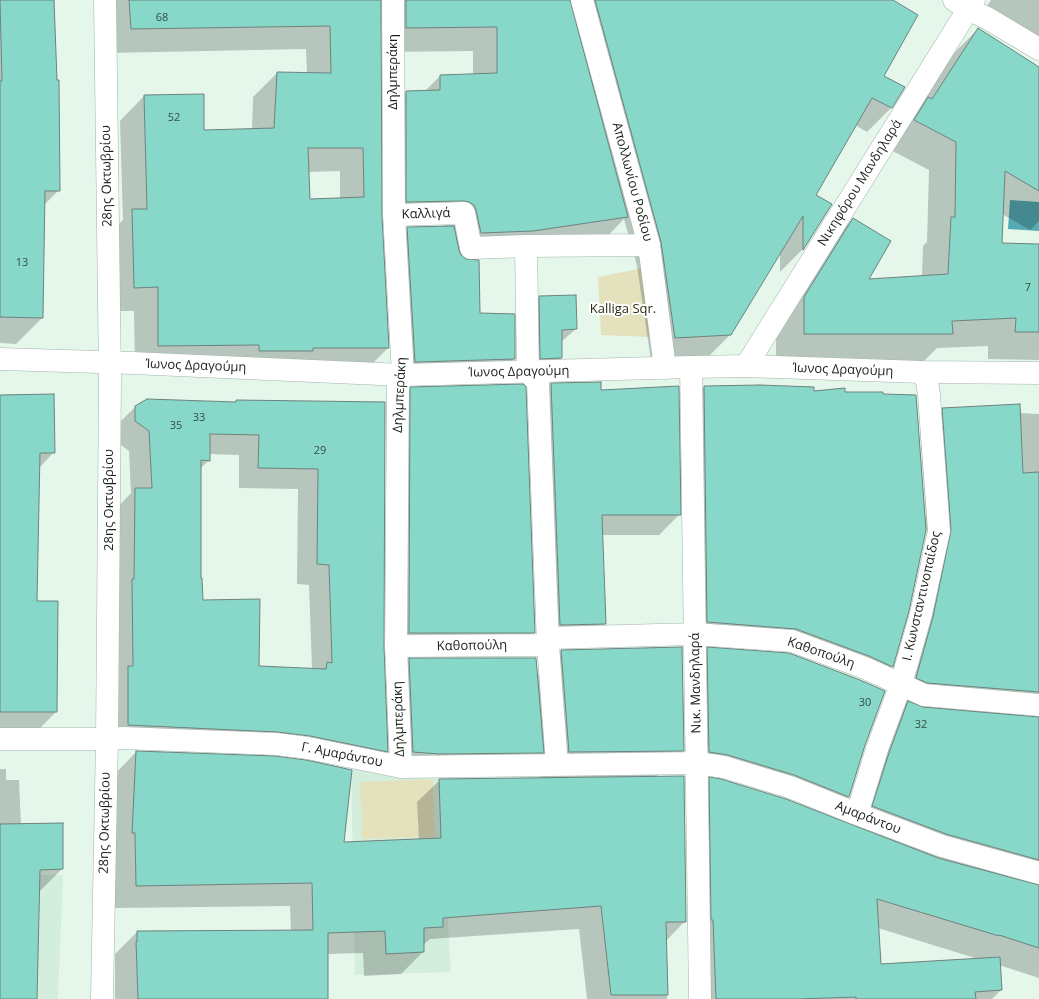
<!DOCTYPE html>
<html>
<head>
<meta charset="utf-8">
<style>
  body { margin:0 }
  canvas { display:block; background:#e5f7eb }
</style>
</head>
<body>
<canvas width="1039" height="999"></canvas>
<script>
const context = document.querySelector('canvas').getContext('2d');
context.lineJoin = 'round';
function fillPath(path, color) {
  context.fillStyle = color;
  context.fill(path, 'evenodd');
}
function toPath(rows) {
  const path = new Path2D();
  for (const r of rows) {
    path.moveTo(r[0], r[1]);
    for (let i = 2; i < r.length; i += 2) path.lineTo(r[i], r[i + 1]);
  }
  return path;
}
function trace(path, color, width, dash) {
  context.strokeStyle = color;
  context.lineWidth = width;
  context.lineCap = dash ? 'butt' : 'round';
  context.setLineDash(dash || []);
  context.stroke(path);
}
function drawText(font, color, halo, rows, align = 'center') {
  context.font = font + ' "Open Sans",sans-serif';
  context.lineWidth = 4;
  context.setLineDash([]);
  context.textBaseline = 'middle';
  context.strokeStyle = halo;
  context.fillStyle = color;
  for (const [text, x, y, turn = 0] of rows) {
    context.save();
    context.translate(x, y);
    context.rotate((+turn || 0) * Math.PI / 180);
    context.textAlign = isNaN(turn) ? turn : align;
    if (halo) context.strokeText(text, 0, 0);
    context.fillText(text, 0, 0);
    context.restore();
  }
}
fillPath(toPath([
  [351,768,439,775,451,972,355,975],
  [0,875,63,875,58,999,0,999]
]), '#d4eedd');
fillPath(toPath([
  [643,268,650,337,601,335,598,277],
  [433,779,435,837,362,839,360,782]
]), '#e3e2bd');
fillPath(toPath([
  [1010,200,1039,202,1039,231,1008,229]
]), '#56aab4');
fillPath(toPath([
  [0,0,53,0,59,190,44,205,42,318,16,344,0,343],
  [97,0,891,0,882,77,891,108,867,132,855,125,815,195,831,205,803,249,780,272,780,253,731,334,706,359,651,361,637,266,624,219,603,241,508,255,460,256,479,314,514,359,500,373,401,376,394,242,408,228,448,227,439,224,381,226,388,348,364,372,135,370,134,311,110,311,108,234,123,220,120,121,144,96,203,131,252,130,253,97,277,73,307,74,306,49,107,53],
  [380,19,382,25,382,52,473,51,473,75,440,76,425,91,406,92,382,116,383,222,381,222],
  [340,171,340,199,309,200,308,172],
  [991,0,1039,0,1039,56,979,18],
  [978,29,1039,68,1039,221,1030,230,1002,214,1001,244,1039,245,1039,360,988,359,988,346,937,348,924,361,776,362,776,326,825,247,853,219,867,280,922,277,923,246,927,242,929,170,887,148,950,57],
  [540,297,576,329,561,342,561,358,548,371,527,372,526,311],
  [600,383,600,391,680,514,659,535,602,535,605,624,584,644,539,646,530,405,551,384],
  [704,387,844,393,924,517,926,517,920,431,943,409,1039,414,1039,978,999,965,1001,990,992,999,693,999,687,801,710,779,852,825,867,776,886,725,905,705,894,700,929,557,926,525,908,611,892,666,876,682,780,644,692,638,689,403],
  [878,928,978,959,880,965],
  [411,388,534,632,513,653,388,654,390,409],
  [0,396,54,452,39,468,36,602,56,712,33,735,0,735],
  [237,401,384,403,382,646,387,751,367,771,290,756,108,745,115,510,131,493,129,451,115,441,115,427,135,407,234,403],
  [209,454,239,455,239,488,298,489,297,584,309,585,312,669,258,667,202,601,200,579,200,469,209,460],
  [708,648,864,744,848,797,835,810,696,765,695,662],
  [561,651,683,750,656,777,685,921,666,941,667,999,587,999,579,929,430,939,423,945,423,952,401,974,364,976,363,953,327,954,327,999,115,999,115,954,137,932,291,931,290,906,114,908,114,775,136,752,343,843,419,840,417,802,440,780,541,779,539,756,390,775,386,682,409,659,537,676],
  [0,769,6,769,6,780,19,780,21,825,62,869,38,893,36,999,0,999]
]), '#0003');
const building = toPath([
  [0,0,54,0,57,80,59,80,60,191,45,191,43,318,0,317,0,81,2,81,0,0],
  [129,0,381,0,382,215,389,348,313,348,313,351,259,351,259,345,158,346,158,287,134,288,132,209,147,209,144,95,204,94,204,130,274,128,277,72,331,73,330,26,131,29,129,0],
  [308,148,363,148,364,197,310,199,308,148],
  [406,0,570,0,628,217,533,231,481,233,476,210,474,205,469,202,464,201,406,202,406,91,440,90,440,75,497,73,497,27,406,28,406,0],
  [595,0,893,0,918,15,884,76,905,87,892,108,872,98,816,195,832,204,803,250,803,216,731,335,675,338,661,242,595,0],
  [978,28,1039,67,1039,191,1005,171,1002,243,1039,244,1039,332,1015,332,1016,318,952,321,953,334,804,334,804,297,853,218,891,241,869,279,948,274,951,217,955,217,956,142,914,120,928,97,932,99,978,28],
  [454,226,459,250,461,255,466,259,479,260,480,313,515,314,515,359,415,362,407,227,454,226],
  [576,295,577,329,562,330,562,358,540,359,539,296,576,295],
  [601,382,601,390,679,386,681,515,602,515,606,624,560,625,551,383,601,382],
  [523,384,526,387,535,633,409,633,410,387,523,384],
  [760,385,814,387,814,391,845,388,845,392,883,392,883,394,916,395,926,530,909,611,893,667,869,656,796,629,707,622,704,386,760,385],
  [54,394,55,453,40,453,37,601,58,601,57,712,0,712,0,395,54,394],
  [147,399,236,402,236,400,385,402,384,646,388,752,310,736,277,732,128,725,128,666,133,666,132,579,134,579,135,488,152,488,149,431,135,421,135,406,147,399],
  [210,434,259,435,258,468,318,469,317,564,329,565,332,663,327,662,326,669,259,666,260,599,203,600,202,578,201,578,201,460,210,461,210,434],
  [1020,404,1023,473,1039,472,1039,692,927,683,916,678,933,617,951,530,942,408,1020,404],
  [682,647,684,751,569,752,561,650,682,647],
  [707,647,789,653,860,680,885,691,865,745,849,797,794,775,728,755,709,752,707,647],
  [409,658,536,658,544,753,439,754,413,752,409,658],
  [908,701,923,707,1039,717,1039,860,946,834,872,806,889,753,908,701],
  [136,751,275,756,306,760,352,770,344,842,441,838,439,779,684,776,686,922,666,922,668,995,611,995,601,906,443,918,443,927,424,928,424,952,386,954,385,931,328,933,328,999,138,999,136,942,137,942,137,931,313,930,312,883,136,886,135,833,132,833,136,751],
  [709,777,721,779,786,799,938,858,1039,885,1039,948,999,935,999,936,877,899,881,964,1000,957,1002,990,975,992,976,999,856,999,856,997,798,999,716,999,713,920,711,920,709,777],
  [63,823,63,869,40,870,37,999,0,999,0,824,63,823]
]);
fillPath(building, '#87d8c9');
trace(building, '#6d827d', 1);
const pedestrian = toPath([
  [393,0,394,215,403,375,398,384,396,646,401,767],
  [582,0,649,245,665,368],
  [394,215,464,213,471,248,526,246,649,245],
  [526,246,528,372,538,382,548,645,557,765],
  [691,367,700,999],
  [548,638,695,634,792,641,865,668,924,695,1039,705],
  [396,646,548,645],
  [107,739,123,738,276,744,308,748,401,767,697,763,724,767,790,787,857,814,942,846,1039,873],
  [857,814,877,749,901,684,921,614,939,531,929,395,927,381,922,372]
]);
const minor = toPath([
  [954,0,968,9,987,18,1039,49],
  [0,359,132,363,403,375,691,367,746,366,922,372,1039,373],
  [746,366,974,0],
  [0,739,107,739]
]);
const tertiary = toPath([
  [102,999,107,739,110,379,105,0]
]);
trace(pedestrian, '#a3b4a9', 23);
trace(minor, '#a3b4a9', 23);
trace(tertiary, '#a3b4a9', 23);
trace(pedestrian, '#fff', 22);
trace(minor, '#fff', 22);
trace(tertiary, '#fff', 22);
drawText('11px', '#354e47', null, [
  ["68",162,18],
  ["52",174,118],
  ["13",22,263],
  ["7",1028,288],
  ["33",199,418],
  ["35",176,426],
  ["29",320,451],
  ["30",865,703],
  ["32",921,725]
]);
drawText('13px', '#1a201c', '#fff', [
  ["Δηλμπεράκη",393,72,-90],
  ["28ης Οκτωβρίου",107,176,-91],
  ["Απολλωνίου Ροδίου",632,182,75],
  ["Νικηφόρου Μανδηλαρά",860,183,-58],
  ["Καλλιγά",426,214,-2],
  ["Ίωνος Δραγούμη",196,366,2],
  ["Ίωνος Δραγούμη",843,370,2],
  ["Ίωνος Δραγούμη",519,372,-1],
  ["Δηλμπεράκη",400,395,-87],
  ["28ης Οκτωβρίου",109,500,-90],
  ["Ι. Κωνσταντινοπαίδος",922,596,-77],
  ["Καθοπούλη",472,646,-1],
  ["Καθοπούλη",821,653,19],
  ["Νικ. Μανδηλαρά",696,683,-91],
  ["Δηλμπεράκη",399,719,-92],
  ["Γ. Αμαράντου",342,755,11],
  ["Αμαράντου",868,818,21],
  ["28ης Οκτωβρίου",105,823,-89]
]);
drawText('13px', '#2c2b0e', '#fff', [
  ["Kalliga Sqr.",623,309]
]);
</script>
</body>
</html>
